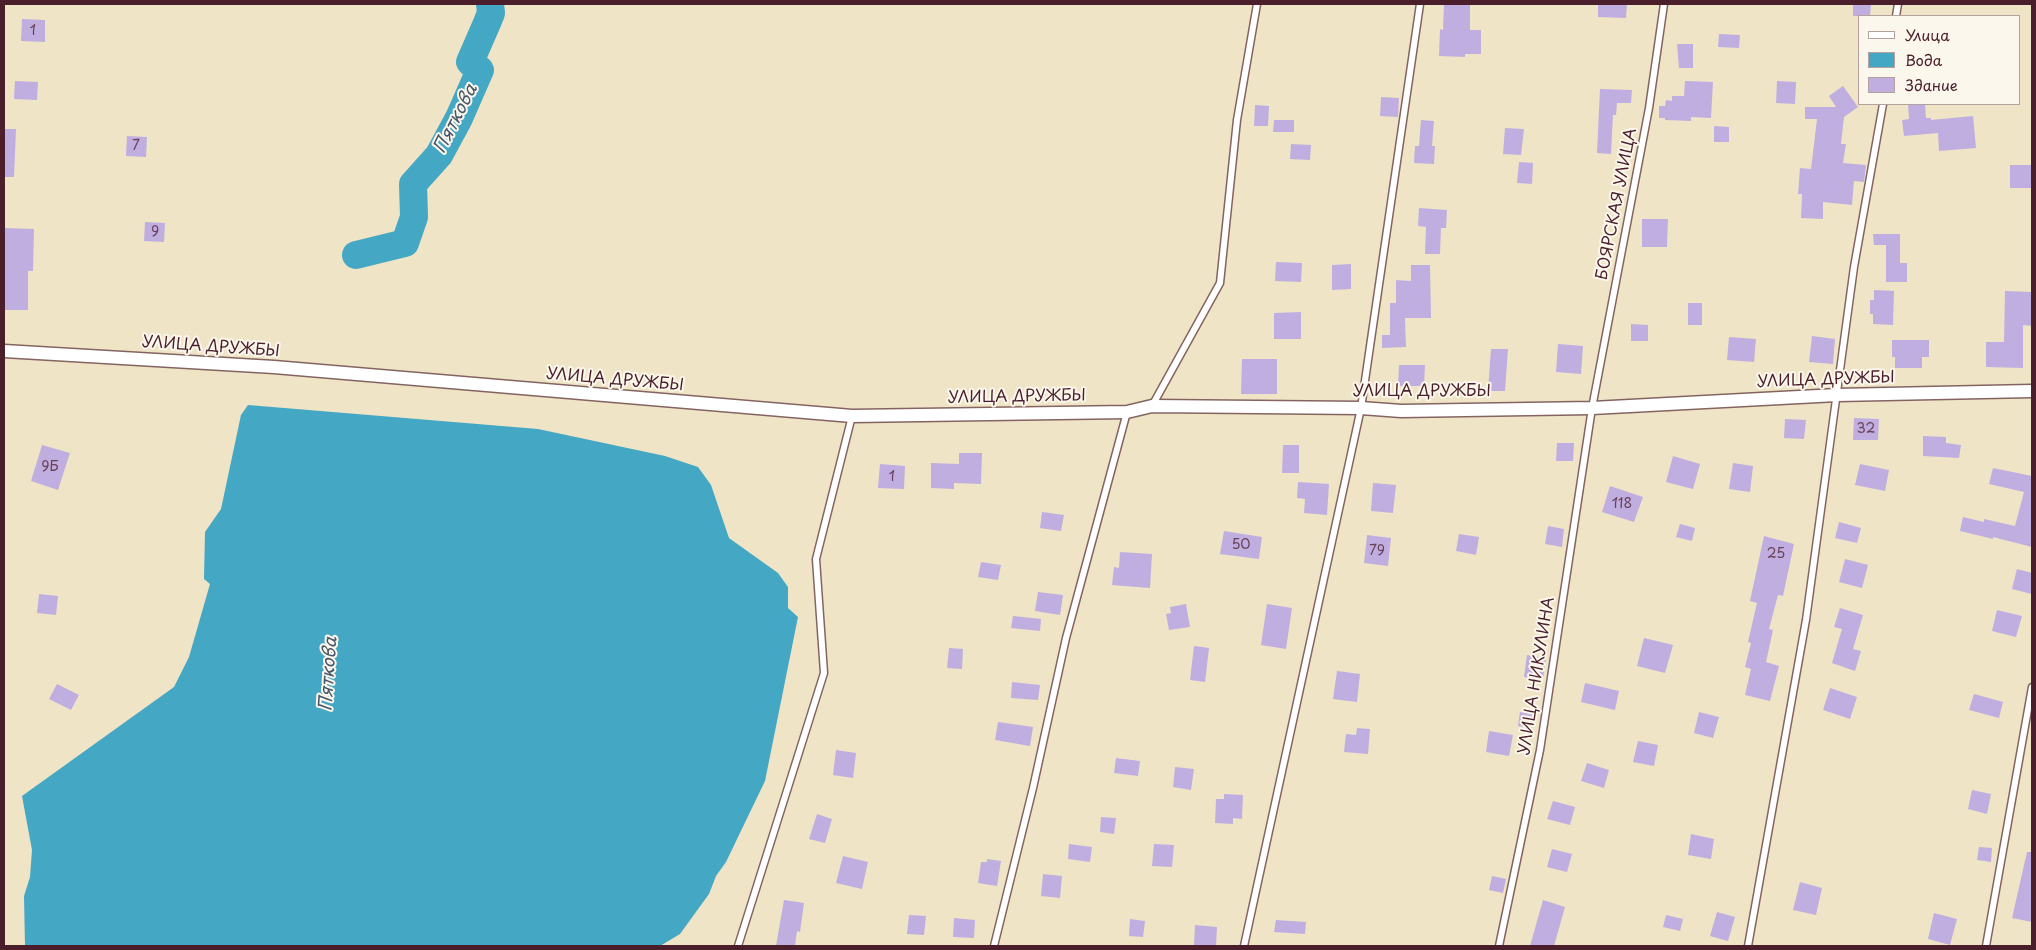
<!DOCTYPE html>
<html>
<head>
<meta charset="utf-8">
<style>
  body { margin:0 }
  #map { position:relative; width:2036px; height:950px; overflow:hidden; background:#efe4c6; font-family:"Playpen Sans",sans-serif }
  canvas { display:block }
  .frame { position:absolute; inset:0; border:5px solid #4a1f2b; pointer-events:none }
  .legend { position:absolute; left:1858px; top:15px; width:162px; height:90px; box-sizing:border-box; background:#fbf7ec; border:1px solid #b4a19f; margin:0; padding:6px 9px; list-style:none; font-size:15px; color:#4a1f2b }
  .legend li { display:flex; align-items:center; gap:10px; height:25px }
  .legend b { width:25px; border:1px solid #b4a19f }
</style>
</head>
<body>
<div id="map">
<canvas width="2036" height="950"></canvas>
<div class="frame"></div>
<ul class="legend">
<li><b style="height:6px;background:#fff"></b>Улица</li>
<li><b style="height:14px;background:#44a7c4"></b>Вода</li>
<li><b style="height:14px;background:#c1aee0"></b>Здание</li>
</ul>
</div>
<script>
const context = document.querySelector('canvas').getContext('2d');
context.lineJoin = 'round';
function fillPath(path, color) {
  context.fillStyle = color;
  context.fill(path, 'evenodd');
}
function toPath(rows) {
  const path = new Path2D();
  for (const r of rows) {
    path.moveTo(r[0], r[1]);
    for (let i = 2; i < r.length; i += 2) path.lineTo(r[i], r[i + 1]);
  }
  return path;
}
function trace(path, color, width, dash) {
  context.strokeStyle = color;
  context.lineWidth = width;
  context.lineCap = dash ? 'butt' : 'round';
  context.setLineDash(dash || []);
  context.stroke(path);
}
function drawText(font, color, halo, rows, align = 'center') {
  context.font = font + ' "Playpen Sans",sans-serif';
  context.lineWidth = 4;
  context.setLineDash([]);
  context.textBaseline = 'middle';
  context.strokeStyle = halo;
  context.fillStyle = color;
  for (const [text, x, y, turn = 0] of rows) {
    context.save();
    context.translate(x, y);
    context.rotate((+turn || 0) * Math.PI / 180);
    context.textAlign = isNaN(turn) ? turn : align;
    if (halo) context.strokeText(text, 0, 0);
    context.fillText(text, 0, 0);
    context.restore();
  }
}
fillPath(toPath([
  [248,405,538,429,665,456,698,467,711,485,729,538,778,573,788,587,788,608,798,617,765,781,726,862,716,876,709,894,680,934,660,946,25,946,24,896,30,877,32,850,22,796,174,687,189,657,210,584,204,579,205,532,221,509,241,415]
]), '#44a7c4');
trace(toPath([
  [356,255,405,243,414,217,413,184,439,155,459,118,480,70,470,62,487,23,491,13,490,4]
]), '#44a7c4', 28);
fillPath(toPath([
  [1444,4,1470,4,1470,30,1481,30,1481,54,1465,54,1465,57,1439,56,1440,29,1443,30],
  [1598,4,1627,4,1626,18,1598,17],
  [1853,4,1871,4,1870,16,1853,16],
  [22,19,45,20,45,42,21,41],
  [1719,34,1740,35,1739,48,1718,47],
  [1677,44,1693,44,1693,68,1679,68],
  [15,81,38,82,37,100,14,99],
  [1685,81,1713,82,1711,118,1691,117,1691,121,1665,120,1665,118,1659,118,1659,106,1665,106,1666,100,1672,101,1672,96,1684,96],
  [1777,81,1796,82,1795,104,1776,103],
  [1843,86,1858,107,1844,117,1841,144,1846,144,1843,163,1866,165,1864,182,1854,181,1852,205,1823,202,1823,219,1801,218,1802,194,1798,194,1800,168,1811,169,1817,119,1805,119,1805,107,1836,107,1829,96],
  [1600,89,1632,90,1631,103,1617,103,1616,115,1613,115,1611,154,1597,153],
  [1381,97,1399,98,1398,117,1380,116],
  [1908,104,1925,104,1926,118,1931,118,1931,120,1973,116,1976,148,1939,151,1938,133,1904,136,1902,120,1909,119],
  [1255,105,1269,106,1268,126,1254,126],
  [1274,120,1294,120,1294,132,1273,132],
  [1421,120,1434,121,1432,146,1435,146,1434,164,1414,163,1415,146,1419,146],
  [1714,126,1729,127,1729,142,1714,142],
  [1505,128,1524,129,1521,155,1503,154],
  [4,129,16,129,14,177,4,177],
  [127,136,147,137,146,157,126,156],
  [1291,144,1311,145,1310,160,1290,159],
  [1519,162,1533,163,1532,184,1517,183],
  [2010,165,2031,165,2031,188,2010,188],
  [1419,208,1447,210,1446,228,1441,228,1440,254,1425,254,1426,227,1418,226],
  [1642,219,1668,219,1667,247,1642,247],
  [145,222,165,223,164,242,144,241],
  [4,228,34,229,33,271,28,271,28,310,4,310],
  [1873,234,1900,234,1900,263,1907,263,1907,282,1886,282,1886,245,1874,245],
  [1276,262,1302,263,1301,282,1275,281],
  [1351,264,1351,289,1332,290,1332,265],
  [1411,265,1430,265,1431,318,1405,318,1406,347,1382,348,1382,335,1390,335,1390,303,1396,303,1396,280,1411,281],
  [1874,290,1894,291,1893,325,1873,324,1873,314,1870,314,1870,300,1874,300],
  [2005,291,2032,292,2032,326,2023,325,2023,368,1986,367,1986,342,2004,342],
  [1688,303,1702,303,1702,325,1688,325],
  [1301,312,1301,339,1274,339,1274,313],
  [1631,324,1648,325,1648,341,1631,341],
  [1812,336,1835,339,1833,364,1809,362],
  [1729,337,1756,339,1754,362,1727,360],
  [1892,340,1929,340,1929,357,1922,357,1922,368,1895,368,1895,357,1892,357],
  [1558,344,1583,346,1581,374,1556,372],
  [1491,349,1508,349,1505,391,1488,391],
  [1242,359,1277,359,1277,394,1241,394],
  [1399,365,1425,365,1424,386,1398,386],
  [1854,418,1879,419,1878,440,1853,440],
  [1785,419,1806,420,1804,439,1784,438],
  [1923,436,1946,437,1946,443,1961,445,1959,458,1923,456],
  [1557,443,1574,443,1573,461,1556,461],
  [42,445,70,453,58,490,31,481],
  [1283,445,1299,445,1299,473,1282,473],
  [959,453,982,453,981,484,954,483,954,489,931,488,931,463,959,464],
  [1673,456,1700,464,1693,489,1666,482],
  [1733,463,1753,466,1750,492,1729,489],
  [880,464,905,466,904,489,878,488],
  [1860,464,1889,470,1885,491,1855,485],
  [1993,468,2032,476,2032,547,1993,537,1993,539,1960,531,1963,517,1984,522,1984,519,2015,526,2024,492,1989,484],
  [1298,482,1329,484,1327,515,1304,513,1305,499,1297,498],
  [1373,483,1396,485,1393,513,1371,511],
  [1610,486,1643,497,1634,522,1602,512],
  [1042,512,1064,515,1061,531,1040,528],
  [1839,522,1861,528,1857,543,1835,538],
  [1680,524,1695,528,1692,541,1676,537],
  [1548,526,1564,529,1562,547,1545,544],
  [1224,531,1262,537,1259,559,1220,554],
  [1459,534,1479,537,1476,555,1456,551],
  [1367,535,1391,538,1388,566,1364,563],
  [1764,536,1794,544,1783,596,1778,595,1769,629,1773,630,1766,662,1779,666,1770,701,1745,695,1751,669,1745,667,1751,643,1748,642,1757,603,1750,601],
  [1120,552,1152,554,1150,588,1112,585,1114,567,1119,568],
  [1845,559,1868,565,1862,588,1839,582],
  [981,562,1001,565,998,580,978,577],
  [2017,569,2032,573,2032,594,2012,589],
  [1038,592,1063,595,1060,615,1035,611],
  [39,594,58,596,56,615,37,613],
  [1186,604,1190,627,1169,630,1166,614,1171,613,1170,607],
  [1267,604,1292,608,1286,649,1261,645],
  [1840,608,1863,615,1853,649,1861,651,1855,671,1832,663,1842,629,1834,627],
  [1997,610,2022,616,2016,637,1992,631],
  [1013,616,1041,619,1040,631,1011,628],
  [1644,638,1673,645,1665,673,1637,666],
  [1194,646,1209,648,1205,682,1190,680],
  [949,648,963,649,962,669,947,668],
  [1527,655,1546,658,1543,679,1524,677],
  [1337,671,1360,674,1357,702,1333,699],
  [1012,682,1040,685,1038,700,1011,698],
  [1585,683,1619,691,1615,710,1581,702],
  [57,684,79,695,71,710,49,699],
  [1830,688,1857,697,1850,719,1823,710],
  [1974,694,2003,702,1999,718,1969,710],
  [1520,712,1535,714,1532,728,1518,726],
  [1699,712,1719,717,1713,738,1694,733],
  [998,722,1033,727,1030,746,995,740],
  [1357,728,1370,729,1368,754,1344,752,1346,734,1356,735],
  [1489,731,1513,735,1509,756,1486,752],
  [1638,741,1658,745,1654,766,1633,762],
  [836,750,856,753,853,778,833,775],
  [1116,758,1140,761,1138,776,1114,773],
  [1587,763,1609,770,1604,788,1581,781],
  [1175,767,1194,769,1191,790,1173,787],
  [1972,790,1991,794,1987,814,1968,809],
  [1224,794,1243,795,1242,819,1233,818,1233,824,1215,823,1216,799,1224,799],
  [1553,801,1575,807,1570,825,1547,819],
  [817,814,832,819,825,843,809,839],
  [1101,817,1116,818,1114,834,1100,832],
  [1691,834,1714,839,1711,859,1688,855],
  [1069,844,1092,847,1090,862,1068,859],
  [1154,844,1174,845,1172,867,1152,866],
  [1979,847,1992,848,1991,862,1977,860],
  [1552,849,1572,854,1567,872,1547,867],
  [2027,852,2032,852,2032,922,2012,918],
  [843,856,868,862,862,889,836,883],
  [987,859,1001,861,997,886,978,883,981,862,987,862],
  [1043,874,1062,876,1060,898,1041,896],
  [1492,876,1506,879,1503,893,1489,890],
  [1800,882,1822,888,1816,915,1793,910],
  [784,900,804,903,800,932,797,931,795,946,776,946],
  [1543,900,1565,907,1554,946,1530,946],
  [1717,912,1735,917,1728,941,1710,936],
  [1934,913,1957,919,1950,945,1928,939],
  [909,915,926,916,924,935,907,934],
  [1666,915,1683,919,1680,931,1663,927],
  [954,918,975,920,974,938,953,937],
  [1130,919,1145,921,1143,937,1129,936],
  [1276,920,1306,922,1305,934,1274,932],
  [1195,925,1217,927,1216,946,1194,946]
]), '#c1aee0');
const lane = toPath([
  [1896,16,1898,4],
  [1152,406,1220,283,1237,120,1257,4],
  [738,946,824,673,816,559,852,416],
  [994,946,1033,788,1066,638,1127,412],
  [1244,946,1361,408,1420,4],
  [1499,946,1540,750,1592,408,1649,108,1664,4],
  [1748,946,1806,620,1854,267,1883,104],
  [1986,946,2032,687]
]);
const street = toPath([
  [4,351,274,367,852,416,1127,412,1152,406,1361,408,1401,411,1592,408,1837,395,2032,391]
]);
trace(lane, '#846461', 9);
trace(street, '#846461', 15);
trace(lane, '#fff', 6);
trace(street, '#fff', 12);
drawText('14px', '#684358', null, [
  ["1",33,31],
  ["7",136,146],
  ["9",155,232],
  ["32",1866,429],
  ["9Б",50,467],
  ["1",892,477],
  ["118",1622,504],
  ["50",1241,545],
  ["79",1377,551],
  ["25",1776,554]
]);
drawText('16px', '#4a1f2b', '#fbf7ec', [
  ["БОЯРСКАЯ УЛИЦА",1617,204,-79],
  ["УЛИЦА ДРУЖБЫ",211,347,4],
  ["УЛИЦА ДРУЖБЫ",615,380,5],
  ["УЛИЦА ДРУЖБЫ",1826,380,-2],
  ["УЛИЦА ДРУЖБЫ",1422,392],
  ["УЛИЦА ДРУЖБЫ",1017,397,-1],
  ["УЛИЦА НИКУЛИНА",1537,676,-81]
]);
drawText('italic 18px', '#485568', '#fbf7ec', [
  ["Пяткова",456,119,-63],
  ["Пяткова",329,674,-86]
]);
</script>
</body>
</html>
